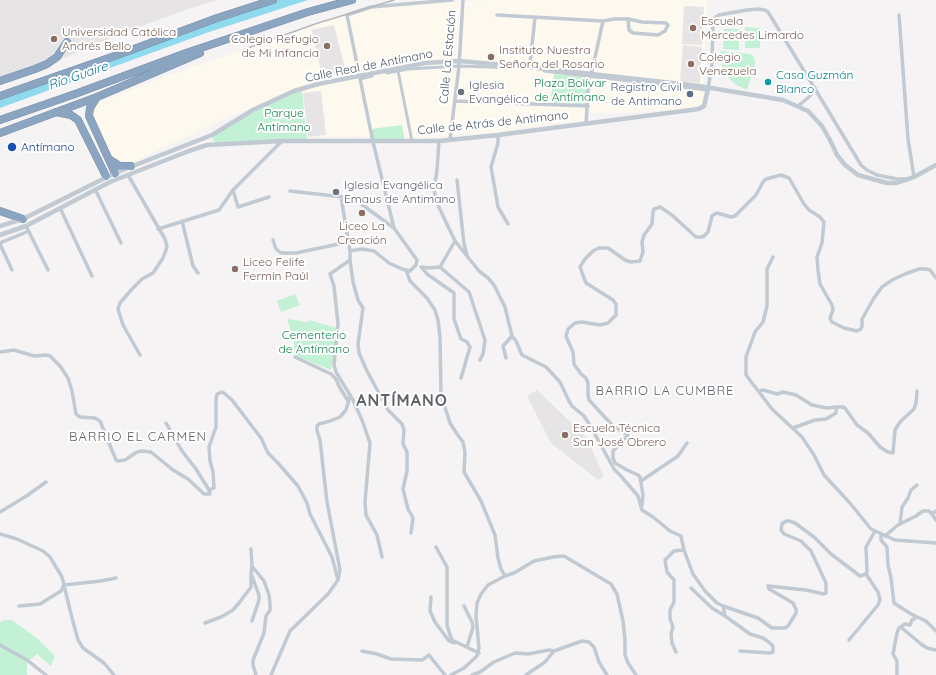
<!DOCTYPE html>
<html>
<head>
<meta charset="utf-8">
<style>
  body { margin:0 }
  canvas { display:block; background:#f5f3f3 }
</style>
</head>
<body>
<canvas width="936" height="675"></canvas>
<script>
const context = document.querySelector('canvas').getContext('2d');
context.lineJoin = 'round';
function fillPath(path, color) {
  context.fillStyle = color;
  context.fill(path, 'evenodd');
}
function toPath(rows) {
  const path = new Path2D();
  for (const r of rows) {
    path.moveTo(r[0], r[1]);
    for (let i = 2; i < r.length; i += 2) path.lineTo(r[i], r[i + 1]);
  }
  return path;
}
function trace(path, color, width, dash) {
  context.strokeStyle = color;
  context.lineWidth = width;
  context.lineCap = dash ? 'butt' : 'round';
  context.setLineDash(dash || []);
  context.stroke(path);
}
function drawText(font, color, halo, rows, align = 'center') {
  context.font = font + ' Quicksand,sans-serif';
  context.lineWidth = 4;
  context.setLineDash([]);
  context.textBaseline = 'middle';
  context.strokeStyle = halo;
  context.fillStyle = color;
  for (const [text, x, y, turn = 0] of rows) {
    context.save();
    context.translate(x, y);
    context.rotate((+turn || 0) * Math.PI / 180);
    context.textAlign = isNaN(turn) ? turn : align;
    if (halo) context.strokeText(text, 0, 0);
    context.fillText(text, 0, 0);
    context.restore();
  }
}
fillPath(toPath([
  [488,0,707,0,703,102,698,106,669,110,617,113,587,113,586,120,478,134,461,134,415,140,360,136,307,137,296,88,204,128,121,168,115,166,90,112,97,103,162,78,348,13,398,5]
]), '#fdf9ef');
fillPath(toPath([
  [0,0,218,0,188,9,120,34,50,64,0,80],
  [684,6,704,7,702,45,682,44],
  [334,25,346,72,323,78,311,30],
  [683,45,702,47,700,83,680,82],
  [321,91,326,135,308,137,303,93],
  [537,390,587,438,604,477,598,480,551,443,527,396]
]), '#e6e4e5');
fillPath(toPath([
  [745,27,760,28,760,48,745,48],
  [724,29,739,29,739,50,723,49],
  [720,51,751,54,754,57,755,63,747,90,735,84,725,74,720,60],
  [554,74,589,77,588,106,550,105],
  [302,89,307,140,217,144,213,140,212,135,289,94],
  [402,125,405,141,373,142,371,129],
  [295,294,300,305,281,312,277,301],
  [287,319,308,322,309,320,337,328,335,348,331,370,294,355,294,340],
  [3,620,12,620,38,639,55,656,51,666,37,654,27,663,27,675,0,675,0,622]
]), '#c3f1d5');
fillPath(toPath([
  [276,0,308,0,209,32,0,108,0,99]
]), '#90daee');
const motorway = toPath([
  [0,81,35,69,47,64,57,57,67,42],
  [0,96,123,53,217,18,273,0],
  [97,97,90,108,89,116,115,173],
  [56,112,71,115,78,120,106,176],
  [0,120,75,94,186,53,308,12,352,0],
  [0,133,97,97,200,53],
  [109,159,120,166,131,166],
  [0,211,23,219]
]);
trace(motorway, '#7690ad', 8);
trace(toPath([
  [398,71,412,141],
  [544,71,707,90],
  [387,73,408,69,459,66,519,68],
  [360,79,372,76]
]), '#c1cad2', 3);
trace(toPath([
  [497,15,603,21,614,19,628,19,642,22,666,23,668,25,665,31,658,35,633,33,629,30,628,19],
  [899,15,908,139,914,177],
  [527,68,530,64,535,17],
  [708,89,712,64,713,21,716,17,719,15,747,10,758,9,765,10,768,12,806,74,861,165,867,170,877,175,897,179,905,179],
  [455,101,588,106],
  [798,106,809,97,815,88],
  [586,124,589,77,592,71,603,21],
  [498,135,498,143,491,167,498,207,508,224],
  [450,140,459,66,463,0],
  [439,141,437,170,434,189,436,201,455,241,479,271,488,278,494,285,505,307,512,336,516,341,522,355,546,367,560,382,569,401,572,406,584,416,591,427,614,469,620,475,638,496,642,510,653,517,670,531,681,536,684,550,693,574,705,591,717,603,723,606,758,618,772,628,785,628,788,626,796,613,796,609,793,603,769,589,768,586,806,590,824,594,826,593,826,583,811,551,801,541,784,534,781,530,782,524,786,521,789,521,795,523,814,537,831,554,860,576,866,574,867,572,866,547,875,531],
  [128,175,165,239,167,247,163,258,153,273,142,279,132,289,120,303,118,309,123,325,140,355],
  [457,180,464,244,467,255],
  [95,189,121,243],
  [233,190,238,207,269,197],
  [290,191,353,198,394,228],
  [341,197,350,251,350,260,353,282,358,300,363,308,358,344,359,353,367,371,388,410,402,424,404,430,403,444,407,452,407,471,403,489,408,509,413,518,411,533],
  [60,208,92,276],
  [182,221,193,266,198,273],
  [26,226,48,270],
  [158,229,219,210,233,190,282,141],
  [273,240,276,249,281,253,296,253,348,242],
  [0,243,29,231],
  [0,244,12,270],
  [350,251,362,249,374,251,389,263,402,269,410,271,416,265],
  [773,257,767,269,767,306,763,322,755,332,746,357,746,375,772,409,802,437,814,455,824,475,849,502,871,529,895,540,936,543],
  [350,260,330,274,334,286,338,324,334,365,336,372,353,400,362,420,370,443,365,502,366,515,377,535,382,557],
  [416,265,417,260,394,228,373,142,347,15,371,7,452,0],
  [421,267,428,268,440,267,455,241],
  [440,267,469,292,485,340,483,354,480,360],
  [422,268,427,274,454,293,454,319,461,339,467,342,470,347,461,378],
  [406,270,410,281,427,298,435,310,438,320,440,337,441,395,450,423,457,434,463,442,465,452,464,472,481,501,495,535,498,558,501,569,505,576,514,573,534,561,553,557,564,556,611,584,617,594,623,621,625,640,625,655,628,663,636,675],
  [0,352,14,350,34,356,46,355,50,356,60,366,68,378,72,391,76,414,80,417,95,418,100,421,116,460,118,461,125,460,137,452,142,451,151,452,173,470,188,479,204,494,210,494,209,490,214,488,213,472,210,461,209,447,216,427,216,399,217,394,222,392,224,393,232,400,261,438,268,453,278,463,298,486,307,503,310,514,332,557,338,580],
  [295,357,331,374,336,379,339,386,348,401],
  [506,358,503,346,512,336],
  [759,391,763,390,777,394,783,392,796,395,812,405,827,408,836,407],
  [166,423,182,451,196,469,209,490],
  [793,428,815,420,826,419,836,413,836,407,842,407,845,408,857,425,868,433,880,447,888,452,893,453,895,430,900,422,914,409,916,403,917,391],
  [641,481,678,456,687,443],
  [642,505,643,495,640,477,638,475,627,470,615,463,613,458,613,451,628,435,613,426,589,400,588,395,588,383,586,378,581,374,574,364,573,352,566,336,568,329,575,323,582,322,600,325,608,323,616,315,616,304,613,300,586,283,584,278,580,267,585,259,593,251,599,248,608,248,625,260,631,262,640,261,643,252,642,242,644,235,652,224,653,212,654,209,660,207,672,215,696,237,703,237,708,232,712,216,715,214,717,213,731,217,735,216,756,195,763,182,766,179,781,175,789,178,804,204,809,210,820,217,824,222,822,243,817,257,818,270,820,284,832,305,833,310,830,318,832,322,844,328,857,331,861,329,862,326,862,319,874,298,882,287,892,280,905,274,919,269,926,269,930,270,936,278],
  [0,512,28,495,46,482],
  [932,514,936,520],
  [900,524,902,507,908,498,911,490,917,485],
  [0,534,17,539,43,551,50,557,62,577,72,618,78,640,83,648,104,663,114,675],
  [881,534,881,540,887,547,888,565,891,578,894,603,911,614,926,621,936,631],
  [885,536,898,525,916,516,923,511,929,511,932,514,936,511],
  [436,547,447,567,447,625,450,635,452,640,479,653],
  [252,566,264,581,269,595,270,604,270,610,266,616,264,633,253,660,253,665,256,675],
  [252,576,259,595,259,600,252,621],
  [691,588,712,608,725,616],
  [431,597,430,611,435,622,446,637,449,641,454,643],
  [19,606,40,604,61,591,64,585,101,581,116,578],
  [464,606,472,622,473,627,467,647],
  [723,606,725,616,750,634,763,638,770,643,773,646,773,652,770,653,740,651],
  [205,623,221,617,233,610,239,603,251,587,251,574,252,566,251,549],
  [902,628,921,644,927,648,936,650],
  [849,640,878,605,880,600,878,592,866,574],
  [0,645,27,660,46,675],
  [362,651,377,654,391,659,422,660,429,655,445,675],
  [676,652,672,643,671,634,673,627,670,619,670,610,674,602,674,580,667,572,665,560,674,551,684,550],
  [271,675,290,631,328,594,338,580,340,570,327,502,320,440,317,431,317,426,319,424,330,421,340,417,346,410,350,396],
  [451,675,464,668,477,656,479,648,476,616,477,603,481,594,488,585,505,576],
  [472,675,480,672,494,662,515,653,528,654,549,650,554,651],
  [526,675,545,662,554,651,582,641,589,642,594,647,599,662,607,675],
  [897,675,897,661,893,654,897,633,899,628,905,624,910,625,912,620,917,617]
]), '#c1cad2', 3.5);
trace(toPath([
  [0,226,23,219,115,173,212,135,253,110,294,91,318,84,425,63,459,61,529,67,699,86,783,100,808,111,822,126,830,140,837,155,845,165,858,175,887,183,896,183,914,177,936,165],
  [0,235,26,226,110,182,189,151,207,145,282,141,439,141,498,135,699,109,704,106,708,89]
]), '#c1cad2', 4.5);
trace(motorway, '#8ba5c1', 7);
trace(toPath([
  [245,49,318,23,394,0]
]), '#b5b8bd', 1.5);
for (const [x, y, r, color] of [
  [693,28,4,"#8d6e63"],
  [54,39,4,"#8d6e63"],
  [327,46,4,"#8d6e63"],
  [491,57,4,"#8d6e63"],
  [691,64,4,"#8d6e63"],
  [768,82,4,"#0f9aa8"],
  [461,92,4,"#6b7280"],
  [690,94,4,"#5c6f8a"],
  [12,147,5,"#1a4fb4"],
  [336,192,4,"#6b7280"],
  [362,213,4,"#8d6e63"],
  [235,269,4,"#8d6e63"],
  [565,435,4,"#8d6e63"]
]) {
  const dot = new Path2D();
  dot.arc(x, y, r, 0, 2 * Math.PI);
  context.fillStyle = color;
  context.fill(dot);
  trace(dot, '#fff', 1.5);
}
drawText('12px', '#785e54', '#fff', [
  ["Escuela",701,21],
  ["Mercedes Limardo",701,35],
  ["Universidad Católica",62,32],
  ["Andrés Bello",62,46],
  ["Colegio Refugio",319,39,"right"],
  ["de Mi Infancia",319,53,"right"],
  ["Instituto Nuestra",499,50],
  ["Señora del Rosario",499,64],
  ["Colegio",699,57],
  ["Venezuela",699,71],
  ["Liceo La",362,226,"center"],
  ["Creación",362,240,"center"],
  ["Liceo Felife",243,262],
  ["Fermín Paúl",243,276],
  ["Escuela Técnica",573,428],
  ["San José Obrero",573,442]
], 'left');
drawText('12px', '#4a5661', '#fff', [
  ["Calle La Estación",448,57,-85],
  ["Calle Real de Antímano",369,66,-11],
  ["Calle de Atrás de Antímano",493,123,-6]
]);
drawText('12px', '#0d838f', '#fff', [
  ["Casa Guzmán",776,75],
  ["Blanco",776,89]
], 'left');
drawText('12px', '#17864f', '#fff', [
  ["Plaza Bolívar",570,83],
  ["de Antímano",570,97],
  ["Parque",284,113],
  ["Antímano",284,127],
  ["Cementerio",314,335],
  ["de Antímano",314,349]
]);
drawText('12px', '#5b616d', '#fff', [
  ["Iglesia",469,85],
  ["Evangélica",469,99],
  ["Iglesia Evangélica",344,185],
  ["Emaus de Antimano",344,199]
], 'left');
drawText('12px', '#4e5e75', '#fff', [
  ["Registro Civil",682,87],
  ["de Antimano",682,101]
], 'right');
drawText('12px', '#164399', '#fff', [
  ["Antímano",21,147]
], 'left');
drawText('italic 13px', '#0c7c9b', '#fff', [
  ["Río Guaire",78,76,-19]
]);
context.letterSpacing = '1px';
drawText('13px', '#5f6368', '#fff', [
  ["BARRIO LA CUMBRE",665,391],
  ["BARRIO EL CARMEN",138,437]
]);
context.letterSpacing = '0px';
context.letterSpacing = '1px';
drawText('bold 16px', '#5f6368', '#fff', [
  ["ANTÍMANO",402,401]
]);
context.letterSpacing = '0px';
</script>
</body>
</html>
